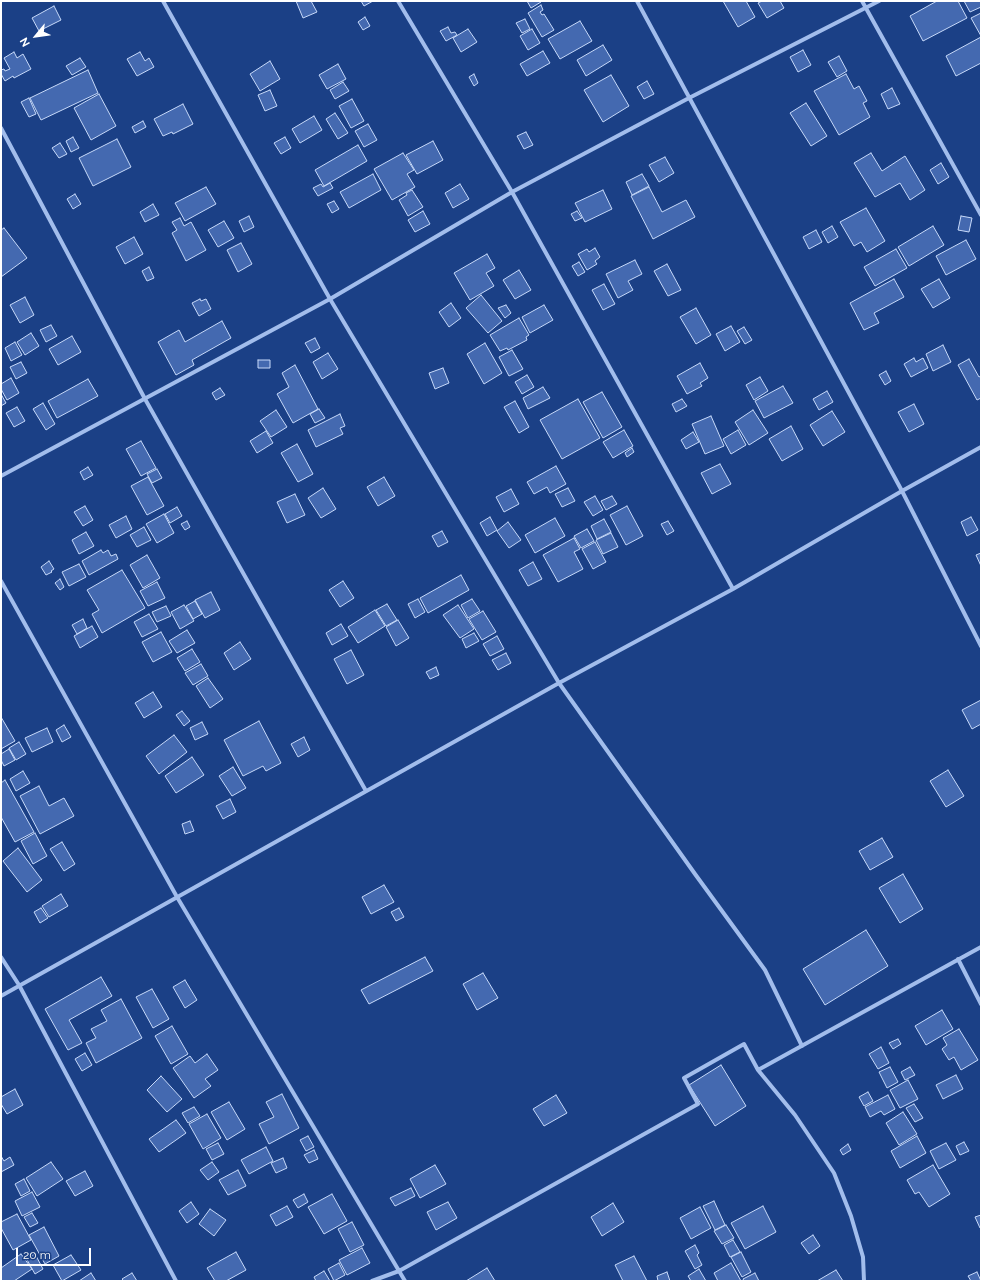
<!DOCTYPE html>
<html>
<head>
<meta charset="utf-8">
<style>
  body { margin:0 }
  #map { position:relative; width:982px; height:1282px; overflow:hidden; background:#1b4086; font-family:Raleway,sans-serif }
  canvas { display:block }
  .frame { position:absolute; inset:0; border:2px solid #fff; pointer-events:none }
  .north { position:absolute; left:16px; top:16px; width:40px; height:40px; -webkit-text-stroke:3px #1b4086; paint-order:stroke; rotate:241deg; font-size:11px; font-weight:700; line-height:16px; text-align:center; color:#fff }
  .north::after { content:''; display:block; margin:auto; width:14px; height:18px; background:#fff; clip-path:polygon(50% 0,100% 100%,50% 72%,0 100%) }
  .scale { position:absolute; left:16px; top:1248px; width:75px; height:18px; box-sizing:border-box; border:2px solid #fff; border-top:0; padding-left:5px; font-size:12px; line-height:14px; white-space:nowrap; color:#fff; -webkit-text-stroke:3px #1b4086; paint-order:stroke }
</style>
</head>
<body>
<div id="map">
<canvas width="982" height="1282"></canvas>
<div class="frame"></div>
<div class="north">N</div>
<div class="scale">20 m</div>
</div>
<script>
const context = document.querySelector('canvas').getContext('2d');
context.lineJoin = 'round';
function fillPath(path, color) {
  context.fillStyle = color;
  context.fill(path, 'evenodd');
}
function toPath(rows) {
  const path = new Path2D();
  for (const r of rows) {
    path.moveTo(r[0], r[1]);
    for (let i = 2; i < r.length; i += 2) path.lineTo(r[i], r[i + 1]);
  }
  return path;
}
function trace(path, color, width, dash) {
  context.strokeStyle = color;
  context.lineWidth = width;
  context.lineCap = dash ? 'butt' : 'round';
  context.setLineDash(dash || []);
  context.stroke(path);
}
const building = toPath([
  [296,1,311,1,317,12,303,18,296,1],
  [361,1,373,1,364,6,361,1],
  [527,1,541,1,541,2,531,8,527,1],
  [723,1,746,1,755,17,738,27,723,1],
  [762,1,780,1,784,8,767,18,758,3,762,1],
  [937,1,958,1,967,18,923,41,910,16,937,1],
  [964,1,981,1,981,7,970,12,964,1],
  [541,5,543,10,540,12,542,15,544,14,554,30,542,37,528,13,541,5],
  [54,6,61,20,39,31,32,18,54,6],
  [981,13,981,36,971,18,981,13],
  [365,17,370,26,363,30,358,22,365,17],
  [525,19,530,29,522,33,516,23,525,19],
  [580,21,592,41,560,59,548,39,580,21],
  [448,27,451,33,455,32,457,35,446,41,440,31,448,27],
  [468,29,477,42,461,52,453,38,468,29],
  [532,29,540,43,528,50,520,36,532,29],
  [981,37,981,63,956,76,946,56,981,37],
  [603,45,612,60,586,76,577,60,603,45],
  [803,50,811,65,798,72,790,57,803,50],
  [543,51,550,63,527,76,520,64,543,51],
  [14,52,17,58,23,54,31,69,14,78,13,76,5,81,1,74,1,70,4,69,5,71,10,69,4,58,14,52],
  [140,52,145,61,149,58,154,67,137,76,127,59,140,52],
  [839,56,847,71,837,77,828,62,839,56],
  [80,58,86,67,72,75,66,66,80,58],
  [270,61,280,79,260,91,250,74,270,61],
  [338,64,346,79,327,89,319,75,338,64],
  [88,70,98,93,41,120,30,98,88,70],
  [474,74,478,83,474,86,469,77,474,74],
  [846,74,854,89,859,86,867,101,863,103,870,117,839,135,814,91,846,74],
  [611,75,629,106,603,122,584,90,611,75],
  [647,81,654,94,644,99,637,87,647,81],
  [343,82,349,91,335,99,330,90,343,82],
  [892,88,900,104,888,109,881,94,892,88],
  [270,90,277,106,265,111,258,95,270,90],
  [99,94,116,126,91,140,74,108,99,94],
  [29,98,36,114,29,117,21,102,29,98],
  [352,99,364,121,351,128,339,106,352,99],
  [806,103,827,136,811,146,790,113,806,103],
  [183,104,193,124,173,134,172,132,163,136,154,119,183,104],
  [335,113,348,133,338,139,326,119,335,113],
  [314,116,322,130,300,143,292,129,314,116],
  [143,121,146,127,135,133,132,127,143,121],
  [368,124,377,140,364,147,355,131,368,124],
  [526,132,533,145,524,149,517,136,526,132],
  [73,137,79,148,71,152,66,141,73,137],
  [285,137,291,148,281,154,274,143,285,137],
  [117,139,131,167,93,186,79,158,117,139],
  [433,141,443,160,417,174,406,155,433,141],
  [60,143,67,154,59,158,52,148,60,143],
  [358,145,367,161,324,186,315,170,358,145],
  [403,153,414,170,407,174,415,187,392,200,374,169,403,153],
  [871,153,882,171,905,156,925,190,910,200,900,183,875,197,854,163,871,153],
  [665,157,674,173,659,182,649,165,665,157],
  [941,163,949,177,938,184,930,170,941,163],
  [373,174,381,190,349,208,340,192,373,174],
  [642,174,649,186,632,195,626,182,642,174],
  [330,183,333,188,318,196,313,188,321,184,323,187,330,183],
  [460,184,469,199,453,208,445,193,460,184],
  [206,187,216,204,185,221,175,203,206,187],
  [649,187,662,212,686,200,695,217,653,239,631,196,649,187],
  [412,190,423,207,408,216,399,200,407,195,406,193,412,190],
  [603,190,612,209,585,222,575,203,603,190],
  [75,194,81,204,73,209,67,199,75,194],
  [334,201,339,209,332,213,327,204,334,201],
  [153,204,159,215,145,222,140,212,153,204],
  [866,208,885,241,867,252,861,242,854,246,840,222,866,208],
  [423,211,430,224,415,232,408,220,423,211],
  [577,211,582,218,575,221,571,214,577,211],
  [249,216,254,227,244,232,239,221,249,216],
  [961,216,972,218,969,232,958,230,961,216],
  [180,218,184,226,191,222,206,250,186,261,172,233,177,230,172,222,180,218],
  [224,221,234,238,218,247,208,230,224,221],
  [832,226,838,237,828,243,822,232,832,226],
  [933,226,944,245,909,266,898,247,933,226],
  [4,228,27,258,1,277,1,230,4,228],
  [816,230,822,242,809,249,803,237,816,230],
  [134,237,143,254,125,264,116,247,134,237],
  [966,240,976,259,946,275,936,256,966,240],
  [241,243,252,264,238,272,227,250,241,243],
  [595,248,600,257,595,261,597,264,587,270,578,254,587,249,589,252,595,248],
  [896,249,907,268,875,286,864,267,896,249],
  [487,254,495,268,486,273,494,286,470,300,454,273,487,254],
  [635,260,642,274,628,281,633,290,618,298,606,274,635,260],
  [579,262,585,272,578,276,572,266,579,262],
  [667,264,681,290,668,296,654,271,667,264],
  [149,267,154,278,147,281,142,271,149,267],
  [519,270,531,290,515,299,503,280,519,270],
  [894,279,904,297,874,313,879,323,864,330,850,303,894,279],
  [939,279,950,298,933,308,921,289,939,279],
  [604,284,615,304,603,310,592,290,604,284],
  [481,295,502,321,488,333,466,308,481,295],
  [25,297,34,315,20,323,10,305,25,297],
  [200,299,201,301,206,299,211,309,199,316,192,303,200,299],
  [451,303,461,318,449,327,439,312,451,303],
  [506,305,511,313,505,318,498,308,506,305],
  [544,305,553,320,530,333,522,317,544,305],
  [696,308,711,335,696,344,680,317,696,308],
  [519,318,529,335,526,337,527,340,508,350,507,348,500,351,490,335,519,318],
  [222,321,231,338,192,360,194,365,176,375,158,342,179,330,185,342,222,321],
  [51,325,57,336,46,342,40,330,51,325],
  [731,326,740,342,725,351,716,334,731,326],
  [744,327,752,340,745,344,737,331,744,327],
  [31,333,39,346,25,355,17,342,31,333],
  [72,336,81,352,58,365,49,349,72,336],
  [315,338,320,348,311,353,305,343,315,338],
  [15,342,22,355,11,361,5,348,15,342],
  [485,343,502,373,484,384,467,354,485,343],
  [943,345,951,362,933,371,926,354,943,345],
  [512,350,523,369,509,376,499,357,512,350],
  [328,353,338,369,322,379,313,362,328,353],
  [914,358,916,362,923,358,928,368,911,377,904,364,914,358],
  [969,359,979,377,981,376,981,398,977,400,958,365,969,359],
  [258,360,270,360,270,368,258,368,258,360],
  [21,362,27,373,16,379,10,367,21,362],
  [700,363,708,378,700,383,702,386,687,394,677,376,700,363],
  [295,365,318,409,293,423,277,394,289,387,282,373,295,365],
  [443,368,449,383,435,389,429,373,443,368],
  [886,371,891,381,885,385,879,375,886,371],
  [527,375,534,387,522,394,515,382,527,375],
  [760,377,768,391,754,400,746,385,760,377],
  [11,378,19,393,7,400,1,389,1,384,11,378],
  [88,379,98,396,57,418,48,401,88,379],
  [783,386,793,403,764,418,755,401,783,386],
  [543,387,550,398,528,409,523,398,543,387],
  [220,388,225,395,216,400,212,393,220,388],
  [827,391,833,402,819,410,813,399,827,391],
  [602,392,622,427,603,438,583,402,602,392],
  [1,394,6,403,1,406,1,394],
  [578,399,600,438,562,459,540,420,578,399],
  [682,399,687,406,676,412,672,404,682,399],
  [515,401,529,427,519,433,504,407,515,401],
  [43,403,55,424,46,430,33,409,43,403],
  [914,404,924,424,909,432,898,412,914,404],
  [17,407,25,421,14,427,6,413,17,407],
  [319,409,325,418,315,423,310,414,319,409],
  [276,410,287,427,271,437,260,421,276,410],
  [753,410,768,433,749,445,735,422,753,410],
  [832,411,845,432,823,446,810,425,832,411],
  [340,414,345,426,340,428,343,434,316,447,308,430,340,414],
  [711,416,724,446,705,454,692,424,711,416],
  [791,426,803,449,782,461,769,439,791,426],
  [624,430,633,446,613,458,603,442,624,430],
  [738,430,746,445,731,454,723,439,738,430],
  [266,431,273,443,257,453,250,441,266,431],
  [693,432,699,442,686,449,681,440,693,432],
  [141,441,156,468,141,476,126,449,141,441],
  [297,444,313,474,298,482,281,453,297,444],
  [632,448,634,452,627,457,625,453,632,448],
  [720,464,731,484,712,494,701,473,720,464],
  [556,466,566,484,550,493,547,487,534,494,527,482,556,466],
  [88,467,93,475,84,480,80,472,88,467],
  [157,469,162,478,152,483,147,474,157,469],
  [148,477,164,506,147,515,131,486,148,477],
  [384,477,395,496,378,506,367,487,384,477],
  [323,488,336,509,321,518,308,498,323,488],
  [568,488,575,501,562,507,555,494,568,488],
  [511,489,519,504,504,512,496,497,511,489],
  [295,494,305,515,287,523,277,502,295,494],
  [595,496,603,510,593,516,584,502,595,496],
  [612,496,617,504,606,510,601,501,612,496],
  [85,506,93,520,83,526,74,512,85,506],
  [627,506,643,536,626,545,610,515,627,506],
  [177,507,182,516,170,523,165,514,177,507],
  [164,514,174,533,157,543,146,524,164,514],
  [126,516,132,529,116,538,109,525,126,516],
  [490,517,497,530,487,536,480,523,490,517],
  [971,517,978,530,967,536,961,522,971,517],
  [555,518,565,536,535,553,525,535,555,518],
  [604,519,611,532,597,539,591,526,604,519],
  [187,521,190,527,185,530,181,524,187,521],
  [668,521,674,531,667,535,661,524,668,521],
  [508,522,521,540,509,548,497,531,508,522],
  [144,527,151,540,137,547,130,535,144,527],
  [587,529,594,541,581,548,574,536,587,529],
  [442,531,448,542,438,547,432,536,442,531],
  [86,532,94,546,79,554,72,540,86,532],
  [611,533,618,547,603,554,596,540,611,533],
  [574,538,580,549,574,552,583,569,558,582,543,555,574,538],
  [595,542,606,562,593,569,582,549,595,542],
  [101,550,103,553,108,550,111,556,116,554,118,559,89,575,82,561,101,550],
  [981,553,981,566,976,555,981,553],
  [147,555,160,578,143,588,130,565,147,555],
  [49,561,54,569,51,571,52,572,46,575,41,567,49,561],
  [533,562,542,579,528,586,519,570,533,562],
  [79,564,86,577,69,586,62,572,79,564],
  [122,570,145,608,102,633,92,614,99,610,87,590,122,570],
  [461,575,469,590,428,613,420,598,461,575],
  [60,579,64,587,60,590,55,583,60,579],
  [343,581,354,598,340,607,329,590,343,581],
  [157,582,165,598,148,606,140,591,157,582],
  [211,592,220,610,205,618,195,600,211,592],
  [418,599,425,612,415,618,408,604,418,599],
  [472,599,480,611,468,618,461,605,472,599],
  [195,601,202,614,193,619,186,606,195,601],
  [387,604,397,620,386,626,376,610,387,604],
  [184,605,194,621,180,629,171,612,184,605],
  [458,605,474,629,460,638,443,615,458,605],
  [166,606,171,616,157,622,152,612,166,606],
  [375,610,385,626,358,643,348,627,375,610],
  [483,611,496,632,482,640,469,619,483,611],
  [149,614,158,629,142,637,134,622,149,614],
  [83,619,87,628,77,634,72,625,83,619],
  [398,620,409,638,396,646,386,627,398,620],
  [341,624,348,636,332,645,326,633,341,624],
  [92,626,98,637,80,648,74,636,92,626],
  [187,630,195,643,177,653,169,641,187,630],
  [161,632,172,652,153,662,142,642,161,632],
  [474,633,479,641,466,648,462,639,474,633],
  [497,636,504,649,490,656,483,644,497,636],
  [240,642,251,659,234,670,224,653,240,642],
  [192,649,200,662,185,671,177,658,192,649],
  [351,650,364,675,347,684,334,659,351,650],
  [506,653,511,663,498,670,492,660,506,653],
  [201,664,208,676,193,685,185,673,201,664],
  [436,667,439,675,430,679,426,672,436,667],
  [208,678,223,699,210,708,196,686,208,678],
  [153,692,162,707,144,718,135,703,153,692],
  [981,700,981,724,972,729,962,710,981,700],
  [182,711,190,721,184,726,176,715,182,711],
  [1,717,15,741,1,749,1,717],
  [259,721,281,763,266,771,263,766,243,776,224,740,259,721],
  [202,722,208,734,195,740,190,728,202,722],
  [64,725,71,737,62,742,56,730,64,725],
  [47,728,53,742,32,752,25,738,47,728],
  [174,735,187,752,159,774,146,756,174,735],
  [304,737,310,750,298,757,291,744,304,737],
  [19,742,26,754,16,760,9,748,19,742],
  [9,749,15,760,4,766,1,760,1,754,9,749],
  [192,757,204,775,176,793,165,776,192,757],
  [233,767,246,788,232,796,219,776,233,767],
  [948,770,964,796,946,807,930,781,948,770],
  [23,771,30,783,16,791,10,779,23,771],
  [5,780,34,832,15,842,1,817,1,783,5,780],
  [39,786,49,806,64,798,74,816,40,834,20,796,39,786],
  [230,799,236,812,223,819,216,806,230,799],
  [190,821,194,831,185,834,182,824,190,821],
  [35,833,47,856,33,864,21,841,35,833],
  [882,838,893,857,870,870,859,851,882,838],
  [62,842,75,864,64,871,50,849,62,842],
  [18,848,42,880,27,892,3,861,18,848],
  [903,874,923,909,900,923,879,888,903,874],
  [384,885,394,902,371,914,362,897,384,885],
  [61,894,68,906,49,917,42,906,61,894],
  [41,908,48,918,40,923,34,912,41,908],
  [399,908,404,917,396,921,391,912,399,908],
  [866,930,888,966,825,1005,803,969,866,930],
  [425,957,433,971,369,1004,361,990,425,957],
  [483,973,498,998,477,1010,463,984,483,973],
  [101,977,112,996,69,1020,82,1043,68,1050,45,1009,101,977],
  [185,980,197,1000,185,1008,173,987,185,980],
  [152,989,169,1019,153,1028,136,997,152,989],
  [121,999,142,1038,96,1063,86,1043,96,1038,91,1029,107,1021,101,1010,121,999],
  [942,1010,953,1029,926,1045,915,1026,942,1010],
  [172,1026,188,1054,171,1064,155,1036,172,1026],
  [959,1029,978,1060,961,1070,954,1057,949,1060,942,1049,947,1045,943,1038,959,1029],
  [898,1039,901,1044,893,1049,889,1043,898,1039],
  [881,1047,889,1063,878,1069,869,1054,881,1047],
  [85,1053,92,1065,82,1071,75,1059,85,1053],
  [207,1054,218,1070,205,1079,211,1086,194,1098,173,1068,190,1056,195,1063,207,1054],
  [721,1065,746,1106,715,1126,689,1085,721,1065],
  [890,1067,898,1082,887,1088,879,1072,890,1067],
  [910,1067,915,1075,905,1080,901,1072,910,1067],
  [956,1075,963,1089,943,1099,936,1085,956,1075],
  [161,1076,182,1099,167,1112,147,1090,161,1076],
  [908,1080,918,1099,900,1108,890,1090,908,1080],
  [15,1089,23,1105,7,1114,1,1104,1,1097,15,1089],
  [868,1092,873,1101,864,1106,859,1097,868,1092],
  [282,1094,299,1128,269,1144,259,1124,274,1117,266,1102,282,1094],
  [556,1095,567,1113,544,1126,533,1109,556,1095],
  [888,1095,895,1109,884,1115,881,1111,870,1117,865,1107,888,1095],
  [229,1102,245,1129,227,1140,211,1112,229,1102],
  [914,1104,923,1118,915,1122,906,1108,914,1104],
  [194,1107,200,1116,188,1123,182,1113,194,1107],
  [903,1112,917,1134,899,1145,886,1123,903,1112],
  [207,1114,221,1138,203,1149,189,1124,207,1114],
  [176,1120,186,1133,159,1152,149,1139,176,1120],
  [308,1136,314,1147,306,1151,300,1140,308,1136],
  [917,1136,926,1153,900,1168,891,1151,917,1136],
  [964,1142,969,1151,960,1155,956,1146,964,1142],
  [218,1143,224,1154,212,1160,206,1149,218,1143],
  [946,1143,956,1160,939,1169,930,1151,946,1143],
  [848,1144,851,1150,843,1155,840,1150,848,1144],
  [266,1147,273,1161,249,1174,241,1160,266,1147],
  [314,1150,318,1159,309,1163,304,1155,314,1150],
  [1,1156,4,1161,10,1157,14,1165,1,1172,1,1156],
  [283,1158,287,1168,276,1173,271,1163,283,1158],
  [51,1162,63,1179,37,1196,26,1178,51,1162],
  [212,1162,219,1172,208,1180,200,1170,212,1162],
  [435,1165,446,1184,420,1198,410,1179,435,1165],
  [933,1165,950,1194,929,1207,919,1192,915,1194,907,1180,933,1165],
  [238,1170,246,1186,228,1195,219,1180,238,1170],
  [85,1171,93,1186,75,1196,66,1181,85,1171],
  [24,1179,30,1191,21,1196,15,1184,24,1179],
  [411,1188,415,1196,395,1206,390,1198,411,1188],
  [32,1192,40,1207,22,1216,15,1201,32,1192],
  [304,1194,308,1202,298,1208,293,1200,304,1194],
  [332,1194,347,1221,324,1234,308,1207,332,1194],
  [714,1201,725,1225,715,1230,703,1206,714,1201],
  [191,1202,199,1214,187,1223,179,1211,191,1202],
  [448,1202,457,1218,436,1230,427,1212,448,1202],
  [613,1203,624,1222,602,1236,591,1217,613,1203],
  [287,1206,293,1217,276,1226,270,1215,287,1206],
  [763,1206,776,1232,745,1249,731,1223,763,1206],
  [700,1207,711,1228,691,1239,680,1218,700,1207],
  [210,1209,226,1220,214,1236,199,1224,210,1209],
  [32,1213,38,1223,30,1227,24,1217,32,1213],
  [17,1214,31,1240,13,1250,1,1228,1,1222,17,1214],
  [981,1215,981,1228,980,1228,975,1217,981,1215],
  [352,1222,364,1245,350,1252,338,1229,352,1222],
  [726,1225,734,1238,722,1244,714,1231,726,1225],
  [44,1227,59,1256,45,1264,29,1235,44,1227],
  [813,1235,820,1246,809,1254,801,1243,813,1235],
  [733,1240,740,1252,730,1257,724,1245,733,1240],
  [695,1245,699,1253,697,1255,702,1265,695,1269,685,1251,695,1245],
  [362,1248,370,1263,347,1275,339,1260,362,1248],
  [236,1252,246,1270,226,1281,215,1281,207,1268,236,1252],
  [741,1252,751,1272,742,1277,731,1257,741,1252],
  [21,1254,32,1269,14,1281,1,1281,1,1268,21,1254],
  [35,1254,43,1269,35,1274,26,1258,35,1254],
  [71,1255,81,1270,62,1281,53,1265,71,1255],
  [634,1256,647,1281,623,1281,615,1265,634,1256],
  [339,1263,345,1275,334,1281,328,1269,339,1263],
  [731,1263,741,1281,718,1281,714,1273,731,1263],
  [487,1268,495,1281,466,1281,487,1268],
  [699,1269,706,1281,691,1281,688,1276,699,1269],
  [836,1270,843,1281,817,1281,836,1270],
  [324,1271,330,1281,316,1281,314,1277,324,1271],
  [667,1272,670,1281,658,1281,657,1276,667,1272],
  [977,1272,981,1281,971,1281,968,1276,977,1272],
  [91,1273,96,1281,79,1281,91,1273],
  [132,1273,137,1281,124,1281,122,1279,132,1273],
  [755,1273,759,1281,744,1281,743,1279,755,1273]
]);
fillPath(building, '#4469b0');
trace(building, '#c7d9f9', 1);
trace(toPath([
  [163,1,330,299,559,683,695,874,765,970,802,1046],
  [398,1,512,192,733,589],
  [637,1,902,491,981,646],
  [862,1,981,215],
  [1,128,145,399,366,791],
  [1,476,330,299,512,192,689,98,879,1],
  [1,581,177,897,405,1281],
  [1,957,19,985,176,1281],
  [958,959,981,1004],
  [1,996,559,683,733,589,902,491,981,447],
  [758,1070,795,1115,834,1173,851,1216,863,1257,864,1281],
  [372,1281,399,1271,698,1104,684,1078,744,1044,758,1070,981,947]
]), '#a2bdec', 4);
</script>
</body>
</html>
